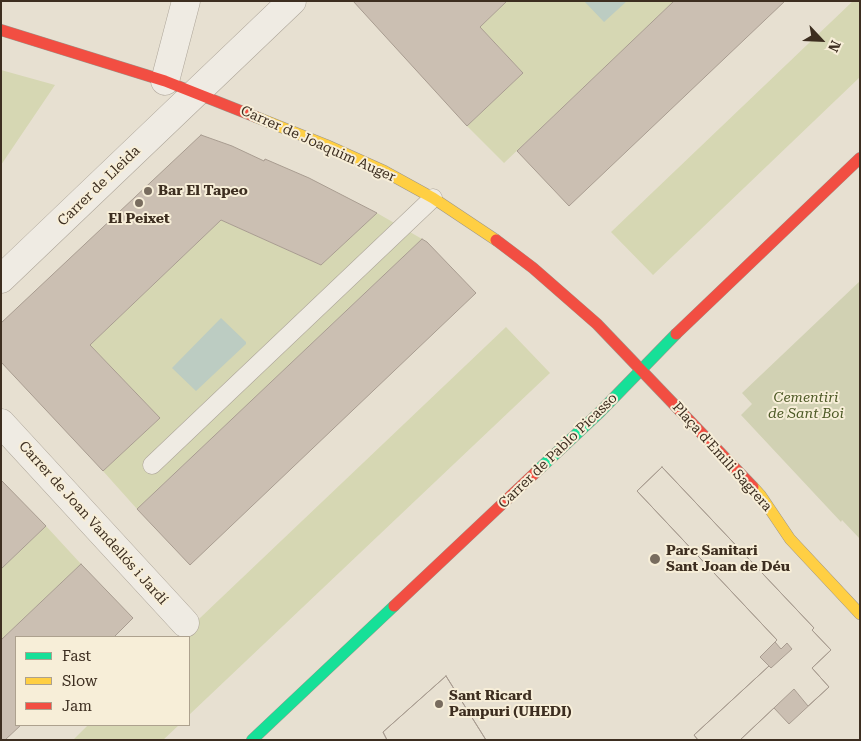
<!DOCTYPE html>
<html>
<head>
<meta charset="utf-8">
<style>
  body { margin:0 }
  #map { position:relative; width:861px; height:741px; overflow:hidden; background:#e7e0d1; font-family:"Roboto Serif",serif }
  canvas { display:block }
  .frame { position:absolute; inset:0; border:2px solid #3d2e20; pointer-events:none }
  .legend { position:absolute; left:15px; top:636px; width:175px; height:90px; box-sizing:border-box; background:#f7eed8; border:1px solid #ada18e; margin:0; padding:6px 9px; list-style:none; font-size:15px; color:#3d2e20 }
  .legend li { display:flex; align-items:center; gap:10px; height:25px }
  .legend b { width:25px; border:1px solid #ada18e }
  .north { position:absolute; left:796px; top:15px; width:50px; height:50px; -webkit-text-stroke:4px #f7eed8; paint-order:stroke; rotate:115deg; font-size:14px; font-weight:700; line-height:20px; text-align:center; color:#3d2e20 }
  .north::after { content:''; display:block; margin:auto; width:18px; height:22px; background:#3d2e20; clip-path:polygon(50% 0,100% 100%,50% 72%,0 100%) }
</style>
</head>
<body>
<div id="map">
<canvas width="861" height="741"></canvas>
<div class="frame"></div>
<ul class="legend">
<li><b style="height:6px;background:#16e098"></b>Fast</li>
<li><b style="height:6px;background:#ffcf43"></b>Slow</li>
<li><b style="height:6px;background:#f24e42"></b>Jam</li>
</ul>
<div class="north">N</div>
</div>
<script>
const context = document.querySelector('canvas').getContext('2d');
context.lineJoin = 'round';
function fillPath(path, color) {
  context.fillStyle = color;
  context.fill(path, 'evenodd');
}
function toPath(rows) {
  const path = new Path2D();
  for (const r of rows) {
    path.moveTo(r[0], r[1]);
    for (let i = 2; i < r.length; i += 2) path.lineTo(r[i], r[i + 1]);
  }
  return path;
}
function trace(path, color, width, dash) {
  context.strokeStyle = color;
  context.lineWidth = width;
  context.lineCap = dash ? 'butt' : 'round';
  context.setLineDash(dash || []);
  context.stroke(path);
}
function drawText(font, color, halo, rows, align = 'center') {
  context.font = font + ' "Roboto Serif",serif';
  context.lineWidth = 4;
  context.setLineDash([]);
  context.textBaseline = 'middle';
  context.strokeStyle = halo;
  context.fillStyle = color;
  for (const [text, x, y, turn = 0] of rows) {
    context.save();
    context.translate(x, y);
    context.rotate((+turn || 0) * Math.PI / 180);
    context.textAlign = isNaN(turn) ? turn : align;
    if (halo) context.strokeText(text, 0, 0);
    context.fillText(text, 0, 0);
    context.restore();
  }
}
fillPath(toPath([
  [507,1,674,1,504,163,467,126,523,73,480,27],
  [853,1,860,1,860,77,653,275,611,232],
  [1,70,55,85,1,165],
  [377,213,422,239,137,509,103,471,160,418,90,345,221,220,321,265],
  [506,327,550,373,189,715,189,637,180,637],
  [46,526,81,564,1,640,1,569],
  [88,725,179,725,163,740,73,740]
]), '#d6d7b3');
fillPath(toPath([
  [860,281,860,539,842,520,841,522,741,415,752,404,742,393]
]), '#d1d1b3');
fillPath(toPath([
  [584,1,627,1,604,22],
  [221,318,246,342,246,344,196,391,172,368]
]), '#bcccc2');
const building = toPath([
  [353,1,507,1,480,27,523,73,467,126,353,1],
  [674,1,785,1,569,206,517,151,674,1],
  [201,135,232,146,264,161,265,159,309,178,377,213,321,265,221,220,90,345,160,418,103,471,1,362,1,323,201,135],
  [422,239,427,242,476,293,190,565,137,509,422,239],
  [662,467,814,628,812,630,831,650,812,668,829,687,808,706,794,689,740,740,698,740,694,735,769,666,771,668,792,649,787,643,781,649,775,642,777,640,637,491,662,467],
  [662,467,814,628,812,630,831,650,812,668,829,687,789,724,774,708,740,740,698,740,694,735,769,666,760,657,777,640,637,491,662,467],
  [1,480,46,526,1,569,1,480],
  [81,564,133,618,114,637,16,637,16,725,21,725,5,740,1,740,1,640,81,564],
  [446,676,486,740,387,740,383,732,446,676],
  [446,676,486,740,387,740,383,732,446,676]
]);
fillPath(building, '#cbbfb2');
trace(building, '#a89c90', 1);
const lane = toPath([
  [152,465,433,198]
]);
const street = toPath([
  [165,81,186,1],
  [1,279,292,1],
  [1,423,185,623]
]);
const fast = toPath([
  [535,473,600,412,676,334],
  [252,740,394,606]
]);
const slow = toPath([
  [256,117,326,145,384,171,433,198,496,240],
  [753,487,761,496,790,539,860,614]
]);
const jam = toPath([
  [1,30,165,81,256,117],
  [496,240,533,268,597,324,753,487],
  [676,334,860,158],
  [394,606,535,473]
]);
trace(lane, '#ada599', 19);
trace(street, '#ada599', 29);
trace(fast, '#9c958a', 12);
trace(slow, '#9c958a', 12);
trace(jam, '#9c958a', 12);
trace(lane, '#efebe3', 18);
trace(street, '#efebe3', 28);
trace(fast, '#16e098', 11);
trace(slow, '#ffcf43', 11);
trace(jam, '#f24e42', 11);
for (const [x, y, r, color] of [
  [148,191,5,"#786c5e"],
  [139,203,5,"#786c5e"],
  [655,559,6,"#786c5e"],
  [439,704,5,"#786c5e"]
]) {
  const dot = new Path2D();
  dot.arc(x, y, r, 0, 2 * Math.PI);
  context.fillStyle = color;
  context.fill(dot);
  trace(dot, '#f7eed8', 2);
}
drawText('14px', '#3d2e20', '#f7eed8', [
  ["Carrer de Joaquim Auger",318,144,24],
  ["Carrer de Lleida",99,186,-44],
  ["Carrer de Pablo Picasso",558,451,-44],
  ["Plaça d'Emili Sagrera",722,457,48],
  ["Carrer de Joan Vandellós i Jardí",93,523,48]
]);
drawText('bold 14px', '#3d2e20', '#f7eed8', [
  ["Bar El Tapeo",158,191],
  ["El Peixet",139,219,"center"],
  ["Parc Sanitari",666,551],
  ["Sant Joan de Déu",666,567],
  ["Sant Ricard",449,696],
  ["Pampuri (UHEDI)",449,712]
], 'left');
drawText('italic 14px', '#4d5a26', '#f7eed8', [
  ["Cementiri",806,398],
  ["de Sant Boi",806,414]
]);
</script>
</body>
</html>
